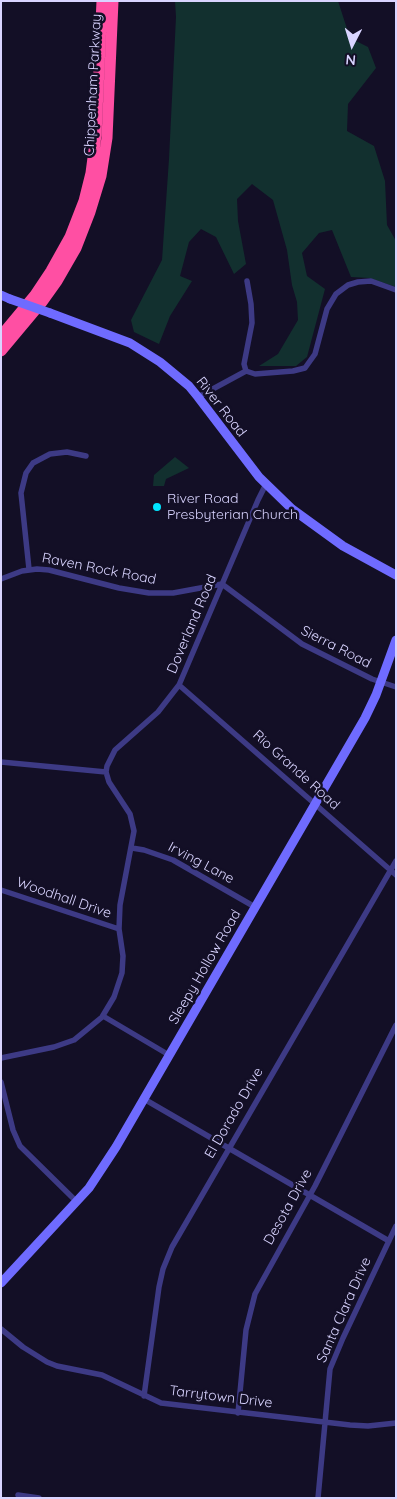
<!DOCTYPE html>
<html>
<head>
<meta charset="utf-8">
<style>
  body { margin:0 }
  #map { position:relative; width:397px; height:1499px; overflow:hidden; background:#130f26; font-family:Quicksand,sans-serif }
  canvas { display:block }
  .frame { position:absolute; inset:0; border:2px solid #d9d4ff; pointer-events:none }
  .north { position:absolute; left:327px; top:20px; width:50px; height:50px; -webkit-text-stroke:4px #130f26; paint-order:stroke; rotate:185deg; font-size:14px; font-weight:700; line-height:20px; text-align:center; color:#d9d4ff }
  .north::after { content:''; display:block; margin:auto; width:18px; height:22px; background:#d9d4ff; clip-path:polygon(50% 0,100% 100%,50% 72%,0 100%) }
</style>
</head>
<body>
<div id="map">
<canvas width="397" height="1499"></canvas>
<div class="frame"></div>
<div class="north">N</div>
</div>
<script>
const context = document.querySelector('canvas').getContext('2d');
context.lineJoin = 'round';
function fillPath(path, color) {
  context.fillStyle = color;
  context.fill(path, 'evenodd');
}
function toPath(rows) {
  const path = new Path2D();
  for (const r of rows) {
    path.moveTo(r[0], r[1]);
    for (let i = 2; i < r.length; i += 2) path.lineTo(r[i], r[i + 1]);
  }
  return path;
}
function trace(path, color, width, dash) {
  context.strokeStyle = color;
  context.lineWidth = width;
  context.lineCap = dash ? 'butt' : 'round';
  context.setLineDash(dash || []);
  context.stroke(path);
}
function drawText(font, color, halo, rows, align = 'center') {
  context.font = font + ' Quicksand,sans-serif';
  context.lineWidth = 5;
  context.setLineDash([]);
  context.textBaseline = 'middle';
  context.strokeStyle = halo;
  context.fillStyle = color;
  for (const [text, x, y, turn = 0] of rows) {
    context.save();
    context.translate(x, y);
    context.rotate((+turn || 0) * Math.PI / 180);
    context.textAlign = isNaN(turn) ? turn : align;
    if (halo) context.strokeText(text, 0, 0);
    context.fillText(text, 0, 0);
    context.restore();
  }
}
fillPath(toPath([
  [175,1,338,1,350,38,368,47,376,68,348,104,347,131,374,146,385,181,387,225,396,241,396,287,369,278,351,277,332,230,319,233,302,253,307,276,325,289,307,357,296,366,259,366,278,354,298,320,297,302,292,285,287,250,273,200,252,184,237,199,238,221,246,264,234,274,216,237,201,229,189,242,180,276,192,281,170,316,159,344,134,332,131,320,162,260,169,159,176,17],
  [175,457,189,468,166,479,164,486,153,486,154,475]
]), '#12302f');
trace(toPath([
  [246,371,244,364,252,323,251,304,247,281],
  [198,397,246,371,255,374,293,371,305,368,315,354,327,309,336,294,348,285,358,282,371,281,396,290],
  [29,569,21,493,26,473,33,463,50,454,67,452,86,456],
  [1,579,22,571,37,569,49,570,119,588,149,593,173,593,222,584,302,644,372,679,396,687],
  [179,685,396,875],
  [1,762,106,772],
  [132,848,144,850,173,860,255,907],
  [1,890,119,929],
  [103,1016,169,1055],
  [1,1058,54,1047,74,1040,102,1017,114,997,122,973,123,956,119,929,120,905,134,831,130,814,109,782,106,772,107,766,115,750,158,712,179,685,258,500,266,484],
  [1,1082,13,1130,20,1146,77,1202],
  [144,1099,389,1241],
  [1,1329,23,1347,47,1362,57,1366,102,1375,161,1403,350,1425,368,1426,396,1423],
  [144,1396,159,1287,163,1269,172,1247,396,861],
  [238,1413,246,1330,255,1294,315,1186,396,1025],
  [18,1495,39,1498],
  [318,1498,330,1369,343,1338,396,1226]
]), '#3d3a85', 5.5);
trace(toPath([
  [1,295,10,299],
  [50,313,130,343,160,362,189,386,198,397,259,477,292,509,343,546,396,575],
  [1,1283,89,1188,116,1147,365,718,376,695,396,640]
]), '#6f6bff', 9);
trace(toPath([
  [1,336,35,295,51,271,70,237,84,201,91,173,96,135,102,1],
  [1,351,42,302,57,281,76,248,90,212,101,176,107,138,113,1]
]), '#ff4fa3', 11);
trace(toPath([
  [10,299,50,313]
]), '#6f6bff', 9);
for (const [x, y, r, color] of [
  [157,507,5,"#00e5ff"]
]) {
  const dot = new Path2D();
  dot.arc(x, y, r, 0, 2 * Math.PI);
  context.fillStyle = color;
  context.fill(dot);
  trace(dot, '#130f26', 2);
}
drawText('14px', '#d9d4ff', '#130f26', [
  ["Chippenham Parkway",93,85,-87],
  ["River Road",221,407,52],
  ["Raven Rock Road",99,569,11],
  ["Doverland Road",192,624,-67],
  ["Sierra Road",336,647,27],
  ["Rio Grande Road",296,770,42],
  ["Irving Lane",201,863,28],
  ["Woodhall Drive",64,898,19],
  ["Sleepy Hollow Road",205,967,-60],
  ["El Dorado Drive",234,1113,-60],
  ["Desota Drive",288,1207,-61],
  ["Santa Clara Drive",344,1310,-66],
  ["Tarrytown Drive",221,1397,7]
]);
drawText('14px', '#d9d4ff', '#130f26', [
  ["River Road",167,499],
  ["Presbyterian Church",167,515]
], 'left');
</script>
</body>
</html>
